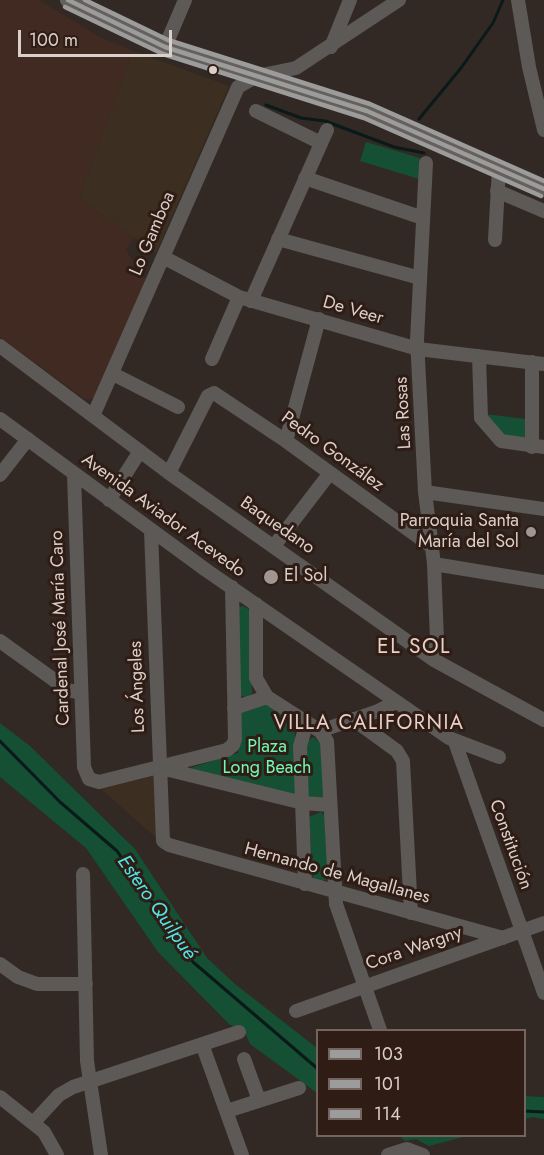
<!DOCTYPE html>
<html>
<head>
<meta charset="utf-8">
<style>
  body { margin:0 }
  #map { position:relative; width:544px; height:1155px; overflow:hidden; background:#322925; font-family:Jost,sans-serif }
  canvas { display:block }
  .legend { position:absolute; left:316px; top:1029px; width:210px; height:108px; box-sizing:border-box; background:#2e1c15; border:2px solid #73645d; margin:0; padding:8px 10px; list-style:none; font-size:18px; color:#dbcfca }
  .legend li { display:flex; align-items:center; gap:12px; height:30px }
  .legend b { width:30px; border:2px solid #73645d }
  .scale { position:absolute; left:18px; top:30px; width:154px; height:27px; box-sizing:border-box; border:3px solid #dbcfca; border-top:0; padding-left:8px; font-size:18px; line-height:21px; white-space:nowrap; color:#dbcfca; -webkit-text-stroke:4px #2e1c15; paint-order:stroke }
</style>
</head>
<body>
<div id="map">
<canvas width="544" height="1155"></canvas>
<ul class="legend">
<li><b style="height:8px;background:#9c9c9c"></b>103</li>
<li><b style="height:8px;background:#9c9c9c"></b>101</li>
<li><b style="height:8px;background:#9c9c9c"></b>114</li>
</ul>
<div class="scale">100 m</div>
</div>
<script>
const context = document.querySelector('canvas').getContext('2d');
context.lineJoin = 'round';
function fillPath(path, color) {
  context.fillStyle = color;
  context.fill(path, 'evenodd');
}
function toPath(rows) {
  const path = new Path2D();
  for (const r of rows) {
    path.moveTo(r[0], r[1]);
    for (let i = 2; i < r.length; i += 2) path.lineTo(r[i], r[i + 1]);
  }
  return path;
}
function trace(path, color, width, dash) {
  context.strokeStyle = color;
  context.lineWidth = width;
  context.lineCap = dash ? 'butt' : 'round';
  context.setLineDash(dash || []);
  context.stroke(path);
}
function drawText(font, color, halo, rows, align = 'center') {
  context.font = font + ' Jost,sans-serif';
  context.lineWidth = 6;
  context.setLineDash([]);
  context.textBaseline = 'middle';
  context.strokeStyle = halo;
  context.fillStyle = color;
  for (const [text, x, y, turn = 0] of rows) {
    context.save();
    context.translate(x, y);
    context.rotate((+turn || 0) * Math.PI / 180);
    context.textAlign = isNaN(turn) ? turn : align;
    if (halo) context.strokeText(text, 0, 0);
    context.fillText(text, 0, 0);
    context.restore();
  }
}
fillPath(toPath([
  [133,51,229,86,156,253,79,198],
  [154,776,157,835,154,836,100,788]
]), '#3c2f22');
fillPath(toPath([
  [0,0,39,0,98,36,133,51,79,198,134,237,126,250,134,263,131,270,147,279,94,398,86,400,0,337]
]), '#412a22');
fillPath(toPath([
  [366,142,420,158,419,179,360,161],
  [485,414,526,419,527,438,525,440,498,434],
  [243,606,250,610,252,694,246,698,237,693,239,607],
  [268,702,294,720,298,792,293,796,190,768,238,753,240,712],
  [0,723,30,746,135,849,207,958,235,984,317,1048,317,1093,250,1044,244,1030,230,1025,158,952,86,848,0,777],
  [313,737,323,745,325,798,311,801,307,793,304,744],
  [321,812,325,816,328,879,322,881,313,878,309,817],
  [525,1096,544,1097,544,1119,533,1117,525,1119],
  [400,1136,467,1136,429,1146,416,1139,405,1141]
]), '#154f34');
trace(toPath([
  [266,105,301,118,325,121,394,147,424,153],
  [419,119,461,68,493,23,503,0],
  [0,741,60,802,117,851,193,962,318,1069],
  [524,1111,544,1112]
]), '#091a18', 3);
trace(toPath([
  [518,0,529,67,544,130],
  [165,47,185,0],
  [331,47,350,0],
  [256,111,321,143],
  [426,163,417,340,425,492,434,564,437,640,434,660],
  [305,178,423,218],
  [497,191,544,211],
  [278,239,420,278],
  [495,240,499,168],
  [163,257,239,297,418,349,544,364],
  [251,301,327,130],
  [0,346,169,473,434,660,544,720],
  [479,356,481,418,501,441,544,447],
  [212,359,239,297],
  [532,362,532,447],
  [113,374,178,407],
  [93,416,238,87,257,76,296,68,399,0],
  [0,419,206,570,449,738,499,757],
  [286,441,319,319],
  [169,473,208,396,214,393,286,441,431,546],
  [0,475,28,439],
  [74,475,84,767,89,779,99,782,227,750,233,745,235,739,232,587],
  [425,492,544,509],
  [109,500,140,451],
  [151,531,163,841,169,845,503,938],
  [274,546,330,473],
  [434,564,544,582],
  [256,604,256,678,267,697],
  [0,641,68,690,81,693],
  [234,708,267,697,320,731,327,741,336,904,380,1030],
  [353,719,397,751,403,761,411,913],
  [320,731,378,711,396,702],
  [455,742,544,993],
  [161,768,303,803,330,805],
  [83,874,87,1061,101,1155],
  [305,884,300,746,307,722],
  [0,964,18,977,37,984,86,984],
  [296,1011,544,923],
  [202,1044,242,1155],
  [244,1059,259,1100],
  [0,1097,44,1132,57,1155],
  [227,1111,299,1088],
  [34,1122,59,1095,73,1087,239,1032],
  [388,1155,407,1149,423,1155]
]), '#5c5956', 14);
trace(toPath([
  [68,0,165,47,367,111,544,189]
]), '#66605d', 16);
trace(toPath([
  [68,0,165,47,367,111,544,189]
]), '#9c9c9c', 4.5);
trace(toPath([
  [65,7,163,54,364,118,541,196]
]), '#9c9c9c', 4.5);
trace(toPath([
  [85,0,168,40,370,104,544,181]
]), '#9c9c9c', 4.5);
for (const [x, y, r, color] of [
  [213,70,5,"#dbcfca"],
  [531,532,6,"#a09590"],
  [271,577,8,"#a09590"]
]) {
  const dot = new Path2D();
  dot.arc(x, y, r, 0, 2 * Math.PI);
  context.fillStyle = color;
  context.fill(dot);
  trace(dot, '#2e1c15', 2);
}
drawText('18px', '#dbcfca', '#2e1c15', [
  ["Lo Gamboa",153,234,-67],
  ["De Veer",353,311,16],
  ["Las Rosas",404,413,-93],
  ["Pedro González",332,452,36],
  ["Avenida Aviador Acevedo",163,516,36],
  ["Baquedano",277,526,35],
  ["Cardenal José María Caro",61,628,-92],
  ["Los Ángeles",138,687,-92],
  ["Constitución",510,845,70],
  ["Hernando de Magallanes",337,874,15],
  ["Cora Wargny",414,949,-19]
]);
drawText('18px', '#dbcfca', '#2e1c15', [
  ["Parroquia Santa",519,522],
  ["María del Sol",519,543],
  ["El Sol",284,577,"left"]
], 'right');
drawText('18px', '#73f9b5', '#2e1c15', [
  ["Plaza",267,748],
  ["Long Beach",267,769]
]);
context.letterSpacing = '1.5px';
drawText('20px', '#ead1c8', '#2e1c15', [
  ["VILLA CALIFORNIA",369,724]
]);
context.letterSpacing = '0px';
drawText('italic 20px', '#50e4e4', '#2e1c15', [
  ["Estero Quilpué",156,908,55]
]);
context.letterSpacing = '1.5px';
drawText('21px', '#ead1c8', '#2e1c15', [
  ["EL SOL",414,648]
]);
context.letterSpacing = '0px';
</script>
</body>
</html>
